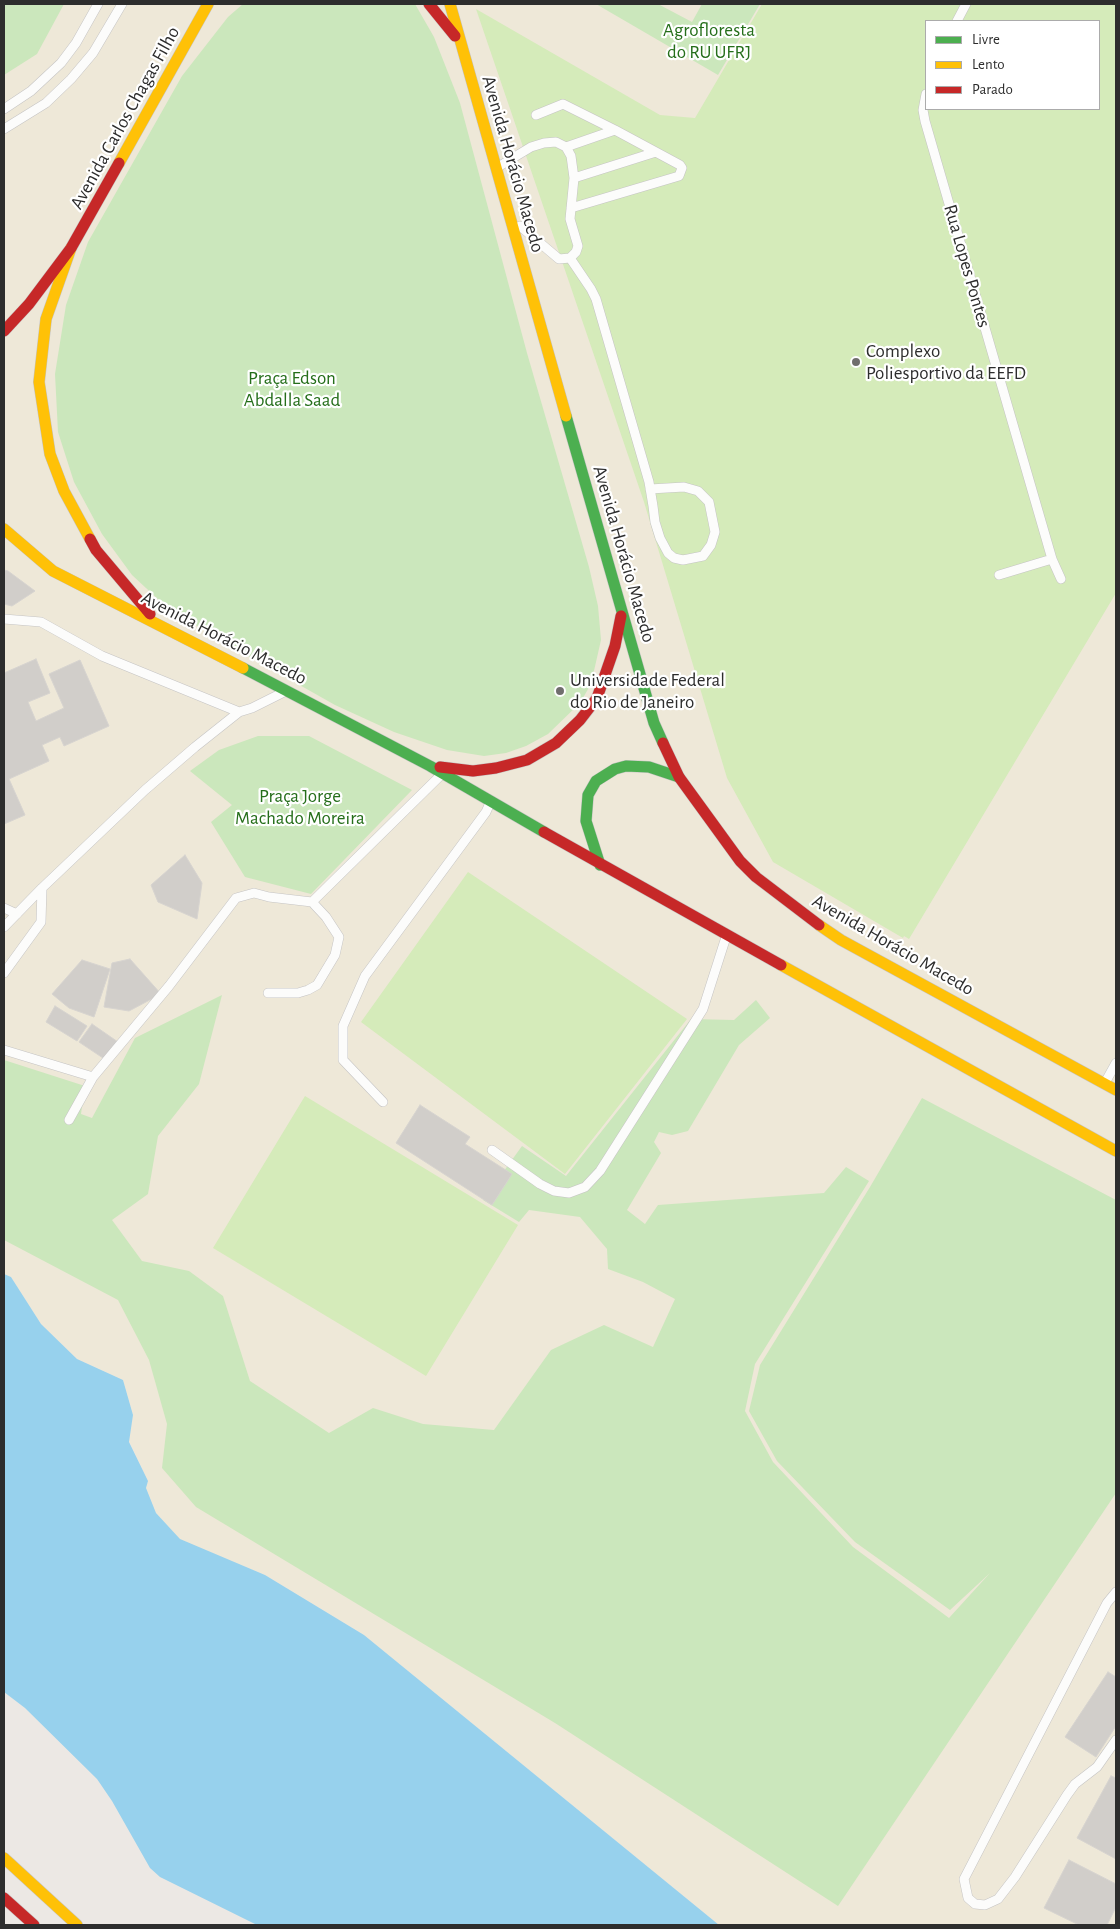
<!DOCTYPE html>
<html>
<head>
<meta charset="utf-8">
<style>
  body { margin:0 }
  #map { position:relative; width:1120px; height:1929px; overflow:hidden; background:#ece8e4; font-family:"Alegreya Sans",sans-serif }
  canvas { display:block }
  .frame { position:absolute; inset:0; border:5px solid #2d2d2d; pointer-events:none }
  .legend { position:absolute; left:925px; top:20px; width:175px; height:90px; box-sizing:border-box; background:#fff; border:1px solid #ababab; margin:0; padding:6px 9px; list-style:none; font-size:15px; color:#2d2d2d }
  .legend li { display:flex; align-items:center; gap:10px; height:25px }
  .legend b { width:25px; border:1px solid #ababab }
</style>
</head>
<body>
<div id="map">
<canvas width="1120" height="1929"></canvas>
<div class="frame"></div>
<ul class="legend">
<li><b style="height:6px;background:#4caf50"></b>Livre</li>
<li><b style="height:6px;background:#ffc107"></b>Lento</li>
<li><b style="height:6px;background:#c62828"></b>Parado</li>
</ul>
</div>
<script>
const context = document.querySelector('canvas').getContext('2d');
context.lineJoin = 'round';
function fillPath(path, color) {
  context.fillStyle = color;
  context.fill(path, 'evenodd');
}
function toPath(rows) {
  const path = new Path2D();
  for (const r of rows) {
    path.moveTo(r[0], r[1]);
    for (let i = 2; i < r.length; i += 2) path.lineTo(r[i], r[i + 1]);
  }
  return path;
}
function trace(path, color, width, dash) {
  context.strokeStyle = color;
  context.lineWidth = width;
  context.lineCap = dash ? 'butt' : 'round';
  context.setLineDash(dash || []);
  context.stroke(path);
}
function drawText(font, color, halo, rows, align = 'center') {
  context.font = font + ' "Alegreya Sans",sans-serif';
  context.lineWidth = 4.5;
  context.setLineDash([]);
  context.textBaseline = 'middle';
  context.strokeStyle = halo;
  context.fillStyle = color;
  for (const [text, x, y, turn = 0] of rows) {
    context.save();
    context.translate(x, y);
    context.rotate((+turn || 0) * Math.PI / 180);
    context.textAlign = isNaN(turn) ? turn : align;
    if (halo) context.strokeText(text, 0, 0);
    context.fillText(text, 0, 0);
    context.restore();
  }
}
fillPath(toPath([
  [4,4,1116,4,1116,1925,719,1925,364,1635,265,1575,180,1540,156,1513,146,1488,148,1481,129,1441,133,1415,123,1380,77,1359,41,1324,11,1277,4,1274],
  [926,21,1099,21,1099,109,926,109]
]), '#eee8d8');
fillPath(toPath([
  [4,4,64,4,37,54,4,75],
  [243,4,415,4,434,37,460,103,527,353,589,567,598,606,601,640,591,684,580,703,548,734,526,746,506,753,484,756,447,750,394,732,335,705,211,635,160,601,132,575,102,534,74,482,58,432,55,374,66,305,88,242,182,76,228,17],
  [596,4,658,4,692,22,702,4,760,4,718,75],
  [258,736,309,736,412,790,311,894,245,877,211,822,232,805,190,771,219,750],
  [222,995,199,1084,158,1136,148,1194,112,1220,142,1261,189,1271,223,1296,250,1381,329,1433,373,1408,423,1424,494,1430,551,1350,604,1325,653,1347,675,1299,643,1282,608,1269,607,1249,580,1217,529,1210,519,1222,483,1200,522,1146,566,1176,691,1019,734,1020,756,1000,770,1018,739,1045,688,1131,672,1135,659,1132,654,1142,661,1153,627,1210,645,1224,658,1205,824,1193,846,1167,869,1181,755,1364,745,1411,773,1462,853,1547,949,1618,990,1573,950,1610,855,1542,777,1461,749,1411,760,1365,870,1187,922,1098,1116,1200,1116,1493,838,1906,555,1723,196,1507,162,1468,167,1424,149,1360,118,1300,4,1240,4,1060,85,1086,81,1114,92,1118,135,1038]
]), '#cbe7bc');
fillPath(toPath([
  [762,4,1116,4,1116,593,909,939,904,936,903,938,773,862,727,778,644,502,476,9,660,115,695,118],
  [926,21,1099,21,1099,109,926,109],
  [468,872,687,1019,565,1174,361,1022],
  [305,1096,518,1225,426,1376,213,1248]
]), '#d5ebba');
fillPath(toPath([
  [4,1274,11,1277,41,1324,77,1359,123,1380,133,1415,129,1442,148,1481,146,1488,156,1513,180,1539,265,1575,364,1635,719,1925,257,1925,160,1877,150,1868,112,1801,97,1779,25,1708,4,1692]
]), '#97d1ed');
const building = toPath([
  [4,570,8,571,35,591,12,606,4,604,4,570],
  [36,659,50,693,28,702,36,721,64,708,49,674,80,660,109,726,64,746,60,737,42,745,49,761,9,779,25,815,4,824,4,673,36,659],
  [185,855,202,883,197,919,158,902,151,885,185,855],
  [130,959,161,994,129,1011,104,1007,112,963,130,959],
  [82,960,110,969,94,1017,69,1008,52,994,82,960],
  [55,1006,87,1026,77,1041,46,1022,55,1006],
  [92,1024,118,1042,106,1060,79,1042,92,1024],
  [420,1105,470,1137,465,1144,512,1174,492,1205,396,1143,420,1105],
  [1108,1672,1116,1677,1116,1726,1096,1757,1065,1737,1108,1672],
  [1111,1776,1116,1778,1116,1859,1077,1838,1111,1776],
  [1069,1860,1116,1884,1116,1907,1107,1925,1079,1925,1044,1908,1069,1860]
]);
fillPath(building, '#d1ceca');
trace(building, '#d7d4d0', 1);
const lane = toPath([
  [957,21,966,4],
  [926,94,923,110,925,121,1052,559,1061,579],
  [4,109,31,91,61,63,76,43,98,4],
  [536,115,563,104,615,130,680,165,682,168,679,176,571,208],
  [4,129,46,103,71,79,93,53,122,4],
  [566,147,615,130],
  [498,167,531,147,544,143,556,142,566,147,571,156,574,178,570,219,578,246,576,252,570,258,559,259,520,226],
  [574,178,656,152],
  [570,258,591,289,596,299,649,482,653,506,655,522,660,538,668,553,674,558,683,560,703,556,711,545,715,532,709,502,698,491,684,487,650,489],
  [999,575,1052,559],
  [4,619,41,622,102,656,239,712],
  [4,908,17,914],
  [4,927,42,888,145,790,195,747,239,712,252,708,282,693],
  [4,973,41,922,42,888],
  [268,993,298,993,308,990,317,985,335,955,339,937,326,917,312,902],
  [4,1050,93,1077,169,986,236,898,254,893,269,897,312,902,441,775],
  [1106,1081,1116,1063],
  [383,1102,343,1060,343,1026,365,976,486,812,490,803],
  [69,1120,93,1077],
  [492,1150,540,1184,554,1191,569,1193,585,1187,600,1171,703,1009,726,937],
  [1116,1592,1107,1603,964,1879,968,1898,975,1904,985,1905,998,1899,1015,1877,1067,1795,1075,1784,1097,1767,1116,1740]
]);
const fast = toPath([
  [566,416,654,723,663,743],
  [243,668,430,766,544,832],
  [600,865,586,821,588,795,596,781,615,769,626,766,649,767,679,777]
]);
const slow = toPath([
  [450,4,566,416],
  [119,163,208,4],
  [71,248,46,319,39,382,50,454,64,491,90,539],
  [4,529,53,571,243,668],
  [819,925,841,940,1116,1090],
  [781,965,1116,1151],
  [4,1858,77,1925]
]);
const jam = toPath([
  [429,4,455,36],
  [4,331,29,304,71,248,119,163],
  [90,539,96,550,150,614],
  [663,743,679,777,740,861,756,877,819,925],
  [440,767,473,771,496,768,527,760,556,743,580,720,597,698,615,646,621,616],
  [544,832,781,965],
  [4,1898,34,1925]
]);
trace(lane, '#c5c4c4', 10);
trace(fast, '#c5c4c4', 12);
trace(slow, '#c5c4c4', 12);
trace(jam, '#c5c4c4', 12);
trace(lane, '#fcfcfb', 9);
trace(fast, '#4caf50', 11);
trace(slow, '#ffc107', 11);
trace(jam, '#c62828', 11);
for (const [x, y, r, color] of [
  [856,362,5,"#706e6d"],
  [560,691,5,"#706e6d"]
]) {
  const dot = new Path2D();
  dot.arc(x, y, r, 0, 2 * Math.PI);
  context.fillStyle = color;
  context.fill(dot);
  trace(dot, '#fff', 2);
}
drawText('19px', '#256e1a', '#fff', [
  ["Agrofloresta",709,30],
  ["do RU UFRJ",709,52],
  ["Praça Edson",292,378],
  ["Abdalla Saad",292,400],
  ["Praça Jorge",300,796],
  ["Machado Moreira",300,818]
]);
drawText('19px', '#2d2d2d', '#fff', [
  ["Avenida Carlos Chagas Filho",125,118,-61],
  ["Avenida Horácio Macedo",513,164,74],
  ["Rua Lopes Pontes",967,266,74],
  ["Avenida Horácio Macedo",624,554,74],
  ["Avenida Horácio Macedo",224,638,27],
  ["Avenida Horácio Macedo",893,945,30]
]);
drawText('19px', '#2d2d2d', '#fff', [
  ["Complexo",866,351],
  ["Poliesportivo da EEFD",866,373],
  ["Universidade Federal",570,680],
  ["do Rio de Janeiro",570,702]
], 'left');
</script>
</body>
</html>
